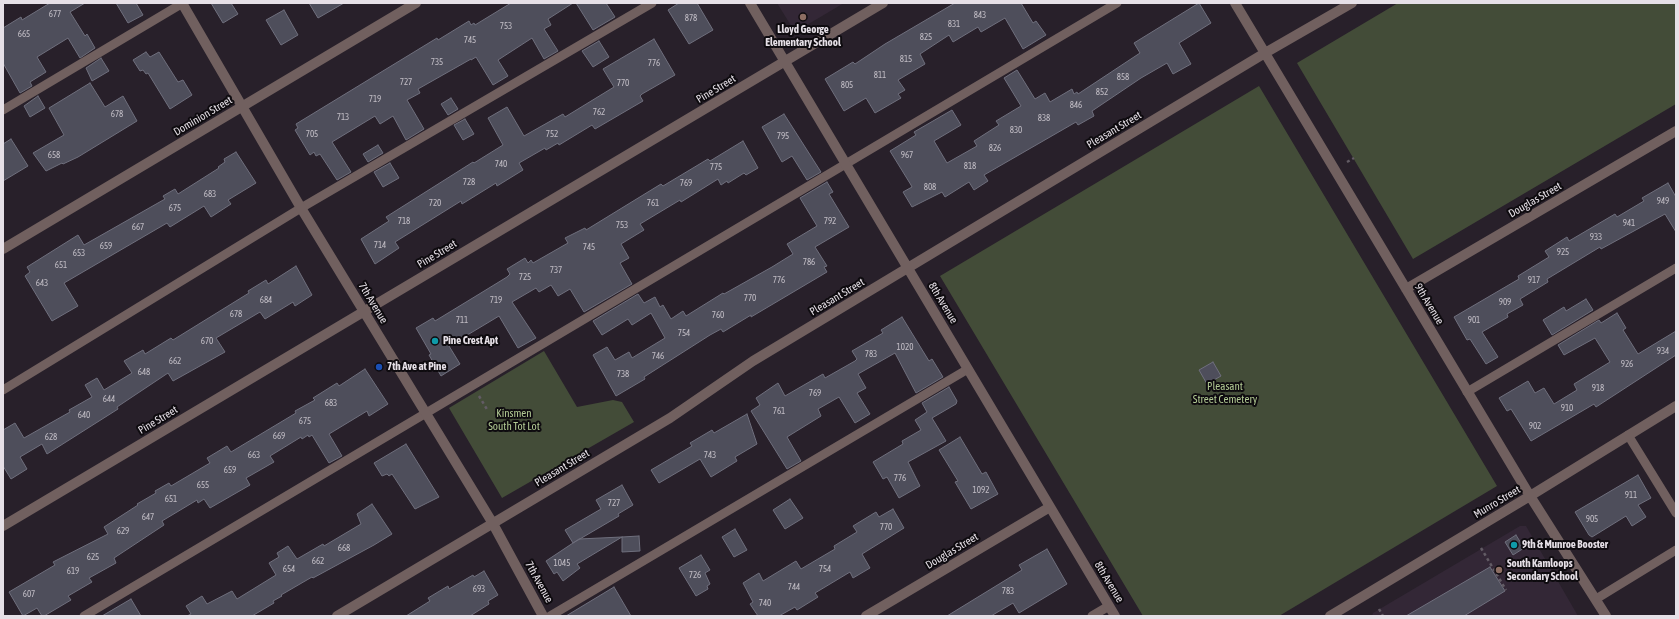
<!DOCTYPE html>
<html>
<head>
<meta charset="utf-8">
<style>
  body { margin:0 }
  #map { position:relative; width:1679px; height:619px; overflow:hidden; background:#28202a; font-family:"Asap Condensed",sans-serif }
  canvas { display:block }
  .frame { position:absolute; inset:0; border:4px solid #e6e0e7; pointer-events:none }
</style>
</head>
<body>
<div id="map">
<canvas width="1679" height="619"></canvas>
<div class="frame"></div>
</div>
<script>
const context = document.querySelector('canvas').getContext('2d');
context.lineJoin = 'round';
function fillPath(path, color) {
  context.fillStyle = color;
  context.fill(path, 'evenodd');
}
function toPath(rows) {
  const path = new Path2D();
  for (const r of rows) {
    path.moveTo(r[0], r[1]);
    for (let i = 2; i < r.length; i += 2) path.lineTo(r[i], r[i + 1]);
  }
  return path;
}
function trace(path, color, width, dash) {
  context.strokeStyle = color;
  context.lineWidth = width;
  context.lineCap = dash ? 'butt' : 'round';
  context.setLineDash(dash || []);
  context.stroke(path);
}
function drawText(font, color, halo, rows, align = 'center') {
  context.font = font + ' "Asap Condensed",sans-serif';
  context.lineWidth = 4;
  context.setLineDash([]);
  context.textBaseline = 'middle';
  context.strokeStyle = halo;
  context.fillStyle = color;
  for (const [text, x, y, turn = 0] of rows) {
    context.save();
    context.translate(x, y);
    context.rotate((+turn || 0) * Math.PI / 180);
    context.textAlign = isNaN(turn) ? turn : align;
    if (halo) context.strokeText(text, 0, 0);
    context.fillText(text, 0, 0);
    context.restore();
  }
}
fillPath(toPath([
  [777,3,844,3,795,32],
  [1520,526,1526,526,1578,616,1372,616,1373,613]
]), '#332736');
fillPath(toPath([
  [1398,3,1676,3,1676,104,1413,259,1297,63],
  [1259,86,1497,486,1279,616,1143,616,940,276],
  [544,351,577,407,613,400,622,402,634,422,502,498,449,408]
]), '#434c38');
const building = toPath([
  [50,3,85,3,70,12,85,36,87,34,95,48,80,58,68,38,37,57,46,72,30,82,32,86,20,93,3,63,3,28,21,17,22,20,50,3],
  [116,3,136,3,143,15,128,23,116,3],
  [211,3,231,3,238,14,223,23,211,3],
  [309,3,344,3,318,18,309,3],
  [511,3,573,3,548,19,551,25,544,29,558,51,544,59,532,38,498,60,508,76,493,85,476,57,471,60,471,59,418,89,420,93,407,100,424,129,406,140,393,116,380,124,375,116,332,142,351,172,337,180,320,154,316,156,314,152,310,155,295,130,298,128,296,124,437,38,438,40,469,21,471,25,474,23,475,25,511,3],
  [576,3,606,3,615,17,593,30,576,3],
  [679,3,697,3,713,30,689,44,668,10,679,3],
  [955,3,1021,3,1033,23,1036,21,1046,35,1023,49,1005,18,981,32,978,27,953,42,949,35,920,54,925,64,898,80,905,90,898,94,901,98,875,113,866,98,844,111,825,79,853,62,855,64,885,44,955,3],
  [1199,3,1211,23,1179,43,1191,64,1173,74,1167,63,1141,78,1092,111,1094,116,1078,125,1076,122,984,175,988,181,974,190,969,182,945,197,942,192,912,207,903,192,912,187,911,185,890,151,916,135,914,132,952,110,961,125,934,141,947,163,977,146,974,141,999,125,996,121,1021,106,1004,78,1017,70,1035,99,1045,93,1050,102,1072,89,1074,94,1077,92,1078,94,1140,53,1134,43,1199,3],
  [284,10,298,35,281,45,266,20,284,10],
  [654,39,675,75,642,94,640,96,643,101,595,129,592,125,559,145,558,143,546,150,545,148,519,163,523,170,497,186,496,183,462,204,461,201,395,242,399,248,375,264,361,239,389,221,386,217,473,162,474,163,503,145,488,118,507,107,524,136,563,114,565,117,614,87,603,69,654,39],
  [599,41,609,57,593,67,582,51,599,41],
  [146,52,150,57,159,52,178,82,183,80,192,95,170,109,148,73,146,74,143,70,140,71,133,60,146,52],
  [101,58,109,71,92,81,86,68,101,58],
  [90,83,105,107,123,96,137,121,78,157,63,164,62,163,46,171,33,153,64,135,49,108,90,83],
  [38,96,45,108,30,117,24,106,38,96],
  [451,98,458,109,448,115,441,104,451,98],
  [784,114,821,172,807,180,792,156,782,162,762,127,784,114],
  [465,119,474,134,463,140,454,125,465,119],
  [11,139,28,166,3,181,3,144,11,139],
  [743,141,758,168,746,175,744,173,728,183,727,181,721,185,718,179,681,202,680,200,640,224,644,230,621,244,629,258,620,263,632,284,584,312,570,289,558,296,551,285,539,292,536,288,512,302,536,338,518,348,499,316,449,346,460,364,441,376,429,355,431,354,416,328,433,318,435,321,476,296,507,277,510,274,507,269,525,258,528,263,531,260,533,263,568,243,565,238,585,228,586,230,661,184,663,186,708,159,710,161,743,141],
  [378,145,383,153,368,162,363,154,378,145],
  [236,152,256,183,228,200,231,204,211,217,204,206,170,227,167,223,64,283,78,306,52,321,25,276,30,272,27,267,78,235,84,245,165,199,163,196,175,189,178,194,219,168,218,167,225,162,224,159,236,152],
  [390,163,399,178,383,187,374,172,390,163],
  [827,182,833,192,829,194,849,227,815,247,827,266,824,267,827,272,751,317,751,315,723,332,721,329,710,335,644,377,645,379,616,396,593,355,607,347,615,360,629,352,632,358,665,338,651,313,632,325,628,319,602,335,593,321,638,294,644,303,655,297,660,307,663,305,671,319,683,311,686,316,723,293,724,294,772,267,793,254,787,244,817,226,800,198,827,182],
  [1668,183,1676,197,1676,232,1665,214,1601,249,1600,247,1547,279,1548,282,1520,299,1523,305,1507,314,1508,317,1482,332,1498,357,1486,364,1470,339,1467,340,1454,317,1519,279,1518,276,1549,257,1545,251,1567,237,1569,241,1615,214,1617,217,1644,201,1642,198,1668,183],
  [296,266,312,295,295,306,293,302,265,319,260,312,216,338,225,352,173,381,168,373,117,407,118,409,47,454,42,444,20,457,27,469,11,479,3,466,3,430,15,423,24,438,70,412,69,410,92,397,85,385,97,378,104,390,132,373,124,361,143,350,145,354,171,338,173,340,249,293,248,291,266,280,268,284,296,266],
  [1586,299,1593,310,1552,335,1543,320,1564,307,1566,311,1586,299],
  [1617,313,1626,328,1623,330,1638,354,1676,331,1676,355,1596,407,1594,404,1531,441,1511,409,1507,411,1499,398,1528,381,1535,393,1544,388,1554,404,1577,390,1574,384,1610,362,1595,338,1564,355,1558,345,1599,320,1601,323,1617,313],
  [902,317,929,361,932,359,943,377,916,393,895,353,858,374,866,388,857,393,870,414,855,423,839,397,818,409,821,416,787,437,801,461,787,469,751,411,760,405,756,398,778,383,785,396,823,374,825,378,855,361,857,359,852,351,883,333,881,330,902,317],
  [1213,362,1221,376,1207,384,1199,370,1213,362],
  [365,369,388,404,369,416,367,411,329,434,342,456,329,463,312,435,309,437,308,435,302,439,301,437,270,456,274,462,246,478,250,485,210,508,204,499,198,503,197,500,162,521,164,525,114,558,116,563,89,578,92,582,68,596,71,600,44,616,42,616,37,608,23,616,9,592,55,565,53,562,108,534,104,527,138,505,137,504,156,493,155,491,169,483,171,486,210,463,207,458,227,446,231,452,296,413,295,411,315,400,313,398,337,383,339,386,365,369],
  [949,387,957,401,956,404,932,418,946,441,908,462,920,486,899,498,887,477,883,479,873,462,903,444,902,441,921,430,915,420,927,412,922,403,949,387],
  [747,414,757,444,735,457,737,461,711,477,700,459,659,483,651,470,692,446,690,443,712,430,714,433,747,414],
  [960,437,982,474,986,472,998,494,971,509,955,482,958,481,939,450,960,437],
  [406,444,439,497,415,509,392,474,389,476,387,474,382,476,374,463,406,444],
  [1638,475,1651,498,1638,505,1646,517,1632,526,1626,516,1592,537,1589,535,1575,512,1638,475],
  [622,485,633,505,618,514,619,516,573,543,565,530,601,509,596,500,622,485],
  [790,499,803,518,785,529,773,510,790,499],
  [372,504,392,534,374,545,313,578,312,577,281,595,282,596,273,601,274,603,252,616,187,616,191,614,186,606,202,596,207,604,232,591,237,599,276,575,269,563,279,557,277,553,288,546,297,559,323,544,324,546,361,524,357,514,372,504],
  [893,509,904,528,862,554,870,568,853,578,850,572,815,593,818,597,797,610,795,607,779,616,758,616,750,604,753,602,743,583,759,573,763,581,796,561,801,569,835,549,834,546,857,532,853,526,876,512,879,517,893,509],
  [735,529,747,550,734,557,722,537,735,529],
  [1516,535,1524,548,1513,555,1505,542,1516,535],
  [639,536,640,551,622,552,622,537,639,536],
  [622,537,577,564,580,568,563,581,557,572,554,574,546,561,579,539,622,537],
  [1047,549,1067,584,1019,613,1013,603,991,616,947,616,1022,570,1019,565,1047,549],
  [701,555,710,570,705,573,710,584,707,586,708,589,696,596,679,568,701,555],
  [1490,567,1505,591,1464,616,1406,616,1490,567],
  [484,571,498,595,488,601,489,604,470,616,406,616,430,601,428,598,448,586,449,589,473,575,474,577,484,571],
  [614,587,631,616,566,616,614,587],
  [131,599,141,616,102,616,131,599]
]);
fillPath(building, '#4e4e5b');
trace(building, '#6f6f7d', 1);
trace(toPath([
  [1347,162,1354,158],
  [479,396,488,411],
  [1481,548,1506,590],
  [1379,609,1383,616]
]), '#635c65', 2.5, [3, 3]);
trace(toPath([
  [3,110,183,3],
  [3,390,301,208,652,3],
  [1467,392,1676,268],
  [1628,435,1676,513],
  [1596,599,1676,550],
  [84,616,1117,3],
  [550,616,968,369],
  [1092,616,1109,606]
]), '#71605f', 9);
trace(toPath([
  [182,3,301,208,492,522,543,616],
  [750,3,1115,616],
  [1235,3,1530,496,1606,616],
  [3,249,416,3],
  [1406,289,1676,131],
  [3,526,883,3],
  [337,616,670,418,753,361,1265,53,1352,3],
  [866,616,1050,507],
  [1330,616,1530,496,1676,406]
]), '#71605f', 10);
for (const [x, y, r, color] of [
  [803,17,4,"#8d6e63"],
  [435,341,4,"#0f9aa8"],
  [379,367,4,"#1a4fb4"],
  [1514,545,4,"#0f9aa8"],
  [1499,570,4,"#8d6e63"]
]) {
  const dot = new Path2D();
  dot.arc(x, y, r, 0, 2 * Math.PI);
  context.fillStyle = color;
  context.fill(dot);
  trace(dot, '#0e0b0f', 1.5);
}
drawText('9px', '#c0bcc4', null, [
  ["677",55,14],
  ["843",980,15],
  ["878",691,18],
  ["831",954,24],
  ["753",506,26],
  ["665",24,34],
  ["825",926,37],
  ["745",470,40],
  ["815",906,59],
  ["735",437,62],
  ["776",654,63],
  ["811",880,75],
  ["858",1123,77],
  ["727",406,82],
  ["770",623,83],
  ["805",847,85],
  ["852",1102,92],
  ["719",375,99],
  ["846",1076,105],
  ["762",599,112],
  ["678",117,114],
  ["713",343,117],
  ["838",1044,118],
  ["830",1016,130],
  ["705",312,134],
  ["752",552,134],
  ["795",783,136],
  ["826",995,148],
  ["658",54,155],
  ["967",907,155],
  ["740",501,164],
  ["818",970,166],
  ["775",716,167],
  ["728",469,182],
  ["769",686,183],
  ["808",930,187],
  ["683",210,194],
  ["949",1663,201],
  ["720",435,203],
  ["761",653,203],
  ["675",175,208],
  ["718",404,221],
  ["792",830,221],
  ["941",1629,223],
  ["753",622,225],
  ["667",138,227],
  ["933",1596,237],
  ["714",380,245],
  ["659",106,246],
  ["745",589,247],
  ["925",1563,252],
  ["653",79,253],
  ["786",809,262],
  ["651",61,265],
  ["737",556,270],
  ["725",525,277],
  ["776",779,280],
  ["917",1534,280],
  ["643",42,283],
  ["770",750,298],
  ["684",266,300],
  ["719",496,300],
  ["909",1505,302],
  ["678",236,314],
  ["760",718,315],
  ["711",462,320],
  ["901",1474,320],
  ["754",684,333],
  ["670",207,341],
  ["1020",905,347],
  ["934",1663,351],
  ["783",871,354],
  ["746",658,356],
  ["662",175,361],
  ["926",1627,364],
  ["648",144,372],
  ["738",623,374],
  ["918",1598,388],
  ["769",815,393],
  ["644",109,399],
  ["683",331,403],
  ["910",1567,408],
  ["761",779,411],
  ["640",84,415],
  ["675",305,421],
  ["902",1535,426],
  ["669",279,436],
  ["628",51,437],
  ["663",254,455],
  ["743",710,455],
  ["659",230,470],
  ["776",900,478],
  ["655",203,485],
  ["1092",981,490],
  ["911",1631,495],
  ["651",171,499],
  ["727",614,503],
  ["647",148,517],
  ["905",1592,519],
  ["770",886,527],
  ["629",123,531],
  ["668",344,548],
  ["625",93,557],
  ["662",318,561],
  ["1045",562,563],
  ["654",289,569],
  ["754",825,569],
  ["619",73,571],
  ["726",695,575],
  ["744",794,587],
  ["693",479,589],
  ["783",1008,591],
  ["607",29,594],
  ["740",765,603]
]);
drawText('bold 11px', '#e6e0e7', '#0e0b0f', [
  ["Lloyd George",803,30,"center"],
  ["Elementary School",803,43,"center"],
  ["Pine Crest Apt",443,341],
  ["7th Ave at Pine",387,367],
  ["9th & Munroe Booster",1522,545],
  ["South Kamloops",1507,564],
  ["Secondary School",1507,577]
], 'left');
drawText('11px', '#e6e0e7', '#0e0b0f', [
  ["Pine Street",716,89,-31],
  ["Dominion Street",203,116,-31],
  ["Pleasant Street",1114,130,-31],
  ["Douglas Street",1535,200,-30],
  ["Pine Street",437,254,-31],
  ["Pleasant Street",837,297,-31],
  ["7th Avenue",373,303,59],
  ["8th Avenue",943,303,59],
  ["9th Avenue",1429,304,59],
  ["Pine Street",158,420,-31],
  ["Pleasant Street",562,468,-31],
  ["Munro Street",1497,502,-31],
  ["Douglas Street",952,551,-31],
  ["7th Avenue",539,582,61],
  ["8th Avenue",1109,582,59]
]);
drawText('11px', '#b1c993', '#0e0b0f', [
  ["Pleasant",1225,387],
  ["Street Cemetery",1225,400],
  ["Kinsmen",514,414],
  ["South Tot Lot",514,427]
]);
</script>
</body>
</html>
